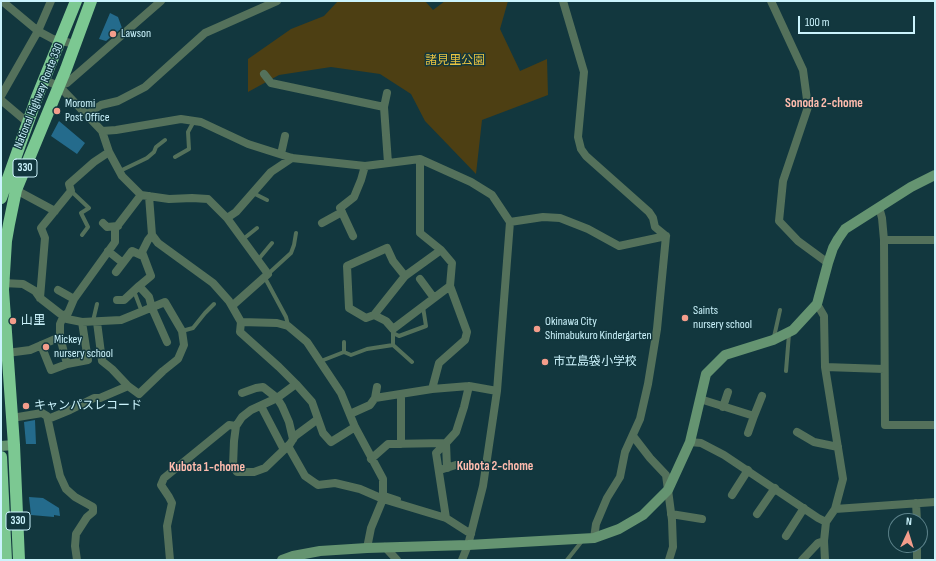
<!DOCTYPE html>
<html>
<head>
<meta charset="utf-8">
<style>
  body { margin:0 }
  #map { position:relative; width:936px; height:561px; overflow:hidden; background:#12373e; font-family:"Sofia Sans Condensed",sans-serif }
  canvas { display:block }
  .frame { position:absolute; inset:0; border:2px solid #cbf3fc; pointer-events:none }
  .north { position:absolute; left:888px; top:513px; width:40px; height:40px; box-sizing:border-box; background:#12373e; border:1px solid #5c828a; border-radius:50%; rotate:4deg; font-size:11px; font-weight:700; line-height:16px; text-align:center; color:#cbf3fc }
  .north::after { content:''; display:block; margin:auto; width:14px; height:18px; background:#f49d8b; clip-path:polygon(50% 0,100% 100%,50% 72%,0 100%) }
  .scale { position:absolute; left:798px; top:16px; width:117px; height:18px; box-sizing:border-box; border:2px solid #cbf3fc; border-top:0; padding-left:5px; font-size:12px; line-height:14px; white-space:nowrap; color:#cbf3fc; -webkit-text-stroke:3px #12373e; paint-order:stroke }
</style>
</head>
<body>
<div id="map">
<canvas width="936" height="561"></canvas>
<div class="frame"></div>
<div class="north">N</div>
<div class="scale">100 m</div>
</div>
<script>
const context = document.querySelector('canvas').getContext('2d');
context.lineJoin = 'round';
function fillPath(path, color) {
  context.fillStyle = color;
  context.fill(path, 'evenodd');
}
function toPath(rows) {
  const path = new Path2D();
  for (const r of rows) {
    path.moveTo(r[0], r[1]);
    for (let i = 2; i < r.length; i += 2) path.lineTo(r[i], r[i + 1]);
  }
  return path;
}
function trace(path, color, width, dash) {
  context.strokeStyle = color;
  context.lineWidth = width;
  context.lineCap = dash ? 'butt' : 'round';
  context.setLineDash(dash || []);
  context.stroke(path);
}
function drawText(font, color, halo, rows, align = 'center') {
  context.font = font + ' "Sofia Sans Condensed","Noto Sans JP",sans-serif';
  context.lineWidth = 3;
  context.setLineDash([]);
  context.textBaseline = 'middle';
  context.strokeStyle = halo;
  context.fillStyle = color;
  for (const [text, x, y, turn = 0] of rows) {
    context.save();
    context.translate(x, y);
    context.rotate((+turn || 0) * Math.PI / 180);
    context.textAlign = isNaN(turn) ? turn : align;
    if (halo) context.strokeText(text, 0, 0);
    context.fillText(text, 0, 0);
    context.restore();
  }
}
fillPath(toPath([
  [338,1,425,1,433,10,445,1,508,1,500,29,520,71,547,59,548,95,482,120,476,174,425,121,411,94,380,74,331,67,279,75,248,92,248,59,291,29,324,16]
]), '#4d3f13');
fillPath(toPath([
  [110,13,118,17,122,28,106,41,99,39],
  [59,121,85,143,77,154,51,136],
  [35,420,36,444,26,444,24,422],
  [29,497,43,498,59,508,60,516,54,515,54,517,31,515]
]), '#246b8c');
trace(toPath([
  [175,157,189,149,188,132,194,121],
  [120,171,147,158,154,152,156,147,165,140],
  [71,191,89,208,81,213,88,227,82,235],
  [253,193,267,200],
  [242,240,257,228],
  [257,261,272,243],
  [268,274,291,253,294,245,296,233],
  [265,278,286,317,288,325],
  [134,291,142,312],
  [93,321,97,304],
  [182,331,193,328,205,313,214,304],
  [393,333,399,336,426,326,423,307],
  [774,337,780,310],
  [344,342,344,352],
  [393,345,412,362],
  [321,361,344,352,351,355,367,349,393,345,393,329],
  [786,371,789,334],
  [384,494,399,499],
  [567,560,582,541]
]), '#54715b', 4);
trace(toPath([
  [2,1,38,31,53,39,75,44],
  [563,1,584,72,578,137,581,149,586,156,649,212,653,218,655,227,666,236],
  [771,1,803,70,808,107,783,181,779,221,798,241,828,263],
  [264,74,271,83,384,107,388,163],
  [44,80,59,86,102,131,109,152,122,176,141,195,169,199,192,198,208,199,227,218,268,274,232,306],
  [59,86,67,83,161,1],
  [1,96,38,31,51,1],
  [1,100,27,122],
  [384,107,387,93],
  [87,114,101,105,118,101,145,87,205,33,277,1],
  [102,131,116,130,181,119,201,122,248,144,292,158,365,166,420,159,471,182,492,195,510,222,497,391,483,486,468,545,462,560],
  [281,154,285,136],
  [420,159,420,233,441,250,452,263,450,286,467,332,465,340,439,363,432,389],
  [16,190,55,211],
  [149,196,152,235,158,243,213,283,229,301,241,322,277,323,288,326,307,342,341,393,355,427,383,479,383,499,371,528,367,548],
  [879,207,882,218,884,240,885,425,935,425],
  [227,218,236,212,271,172,292,158],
  [510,222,543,217,560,218,588,229,619,246,666,236],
  [103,223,107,227,118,226],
  [322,223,342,212],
  [152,235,148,240,142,252,151,276,139,286,149,297,152,308,167,342],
  [353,236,340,208,354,197,361,180,365,166],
  [884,240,935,240],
  [441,250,405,276,393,261,387,248,347,266,349,308,366,318,374,315,386,321,393,329,450,286],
  [108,251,123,263],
  [116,272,132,251,143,256],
  [420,279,434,298],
  [3,283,23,284,35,291,40,298,67,319,82,322,121,320,165,302,182,331,184,345,178,359,163,371,139,394,128,386,100,398,94,398,70,410,48,419],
  [58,290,74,299],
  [40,298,45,238,41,228,71,191,69,184,94,162,109,152],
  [117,300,124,300,139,286],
  [817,304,824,316,825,367,843,479,835,509,826,522,824,541,825,560],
  [374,315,405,276],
  [97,322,102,361,112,369,128,386],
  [60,337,67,364],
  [41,345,51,370,67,364,88,360,82,322],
  [7,353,30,350,60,337,60,324,64,315,68,313,74,299,115,242,115,229,141,195],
  [825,367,884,369],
  [296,384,312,402,318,419],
  [242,393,256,388,263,387,277,398,282,406,289,422,293,439],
  [401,394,401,444],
  [375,398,377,387],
  [700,399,754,416,762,396],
  [261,406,284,450],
  [723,407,728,392],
  [350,414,370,405,375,398,432,389,469,386,497,391],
  [12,418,42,413,47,416,60,476,66,489,75,497,93,507,93,512,87,517,76,534,75,546,77,560],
  [236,426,234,441,233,466,237,472,254,472,265,468,290,444,295,436,318,419,323,433,331,442,355,427],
  [797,432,814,442,838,447],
  [748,433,754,416],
  [633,436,650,458,666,475,672,520,673,547,669,560],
  [690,442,701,443,724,455,818,518,826,522],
  [446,443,447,468],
  [288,446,305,476,318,485,335,483,360,489,383,499,446,518,471,534],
  [371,459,388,444,446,443,456,432,464,407,469,386],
  [443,469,459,464],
  [732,495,748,470],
  [916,503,917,521],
  [835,509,935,502],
  [671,514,702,519],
  [757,514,775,488],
  [446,518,436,453,446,443],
  [786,536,804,508],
  [594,538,596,524,607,498,620,477,625,452,640,419,648,384,657,329,666,236],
  [917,545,917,560],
  [385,547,397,560],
  [170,560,167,526,172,503,169,497,161,485,164,478,229,425,236,426,242,417,251,410,277,398,296,384,279,367,240,332,241,322],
  [802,560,818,543,824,541]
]), '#54715b', 8);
trace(toPath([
  [1,446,14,445],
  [282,560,293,556,320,551,367,548,468,545,594,538,619,529,643,515,668,490,690,442,706,374,725,355,773,340,793,330,817,304,828,263,833,248,838,239,845,229,911,187,935,175]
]), '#659471', 10);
trace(toPath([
  [1,198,37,97,76,1],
  [1,457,6,560],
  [19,560,14,445,3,290,6,241,9,224,16,190,66,69,91,1]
]), '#7cc892', 12);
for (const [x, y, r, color] of [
  [113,34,4,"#f49d8b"],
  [57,111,4,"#f49d8b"],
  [685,318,4,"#f49d8b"],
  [13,321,4,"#f49d8b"],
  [537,329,4,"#f49d8b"],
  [46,347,4,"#f49d8b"],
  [545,362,4,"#f49d8b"],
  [26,406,4,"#f49d8b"]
]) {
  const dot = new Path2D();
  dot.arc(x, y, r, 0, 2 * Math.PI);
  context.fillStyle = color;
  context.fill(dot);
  trace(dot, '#12373e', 1.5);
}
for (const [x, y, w] of [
  [25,168,24],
  [18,521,24]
]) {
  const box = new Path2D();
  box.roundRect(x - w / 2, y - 9, w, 18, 3);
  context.fillStyle = '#12373e';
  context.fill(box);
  trace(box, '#cbf3fc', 1);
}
drawText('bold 11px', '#cbf3fc', null, [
  ["330",25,168],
  ["330",18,521]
]);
drawText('12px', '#cbf3fc', '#12373e', [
  ["Lawson",121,34],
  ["Moromi",65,104],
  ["Post Office",65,118],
  ["Saints",693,311],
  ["nursery school",693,325],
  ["山里",21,321],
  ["Okinawa City",545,322],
  ["Shimabukuro Kindergarten",545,336],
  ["Mickey",54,340],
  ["nursery school",54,354],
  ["市立島袋小学校",553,362],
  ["キャンパスレコード",34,406]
], 'left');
drawText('12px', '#e9c340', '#12373e', [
  ["諸見里公園",455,61]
]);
drawText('12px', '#cbf3fc', '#12373e', [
  ["National Highway Route 330",39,96,-68]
]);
drawText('bold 13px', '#ffbcae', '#12373e', [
  ["Sonoda 2-chome",824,104],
  ["Kubota 2-chome",495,467],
  ["Kubota 1-chome",207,468]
]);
</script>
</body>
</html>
